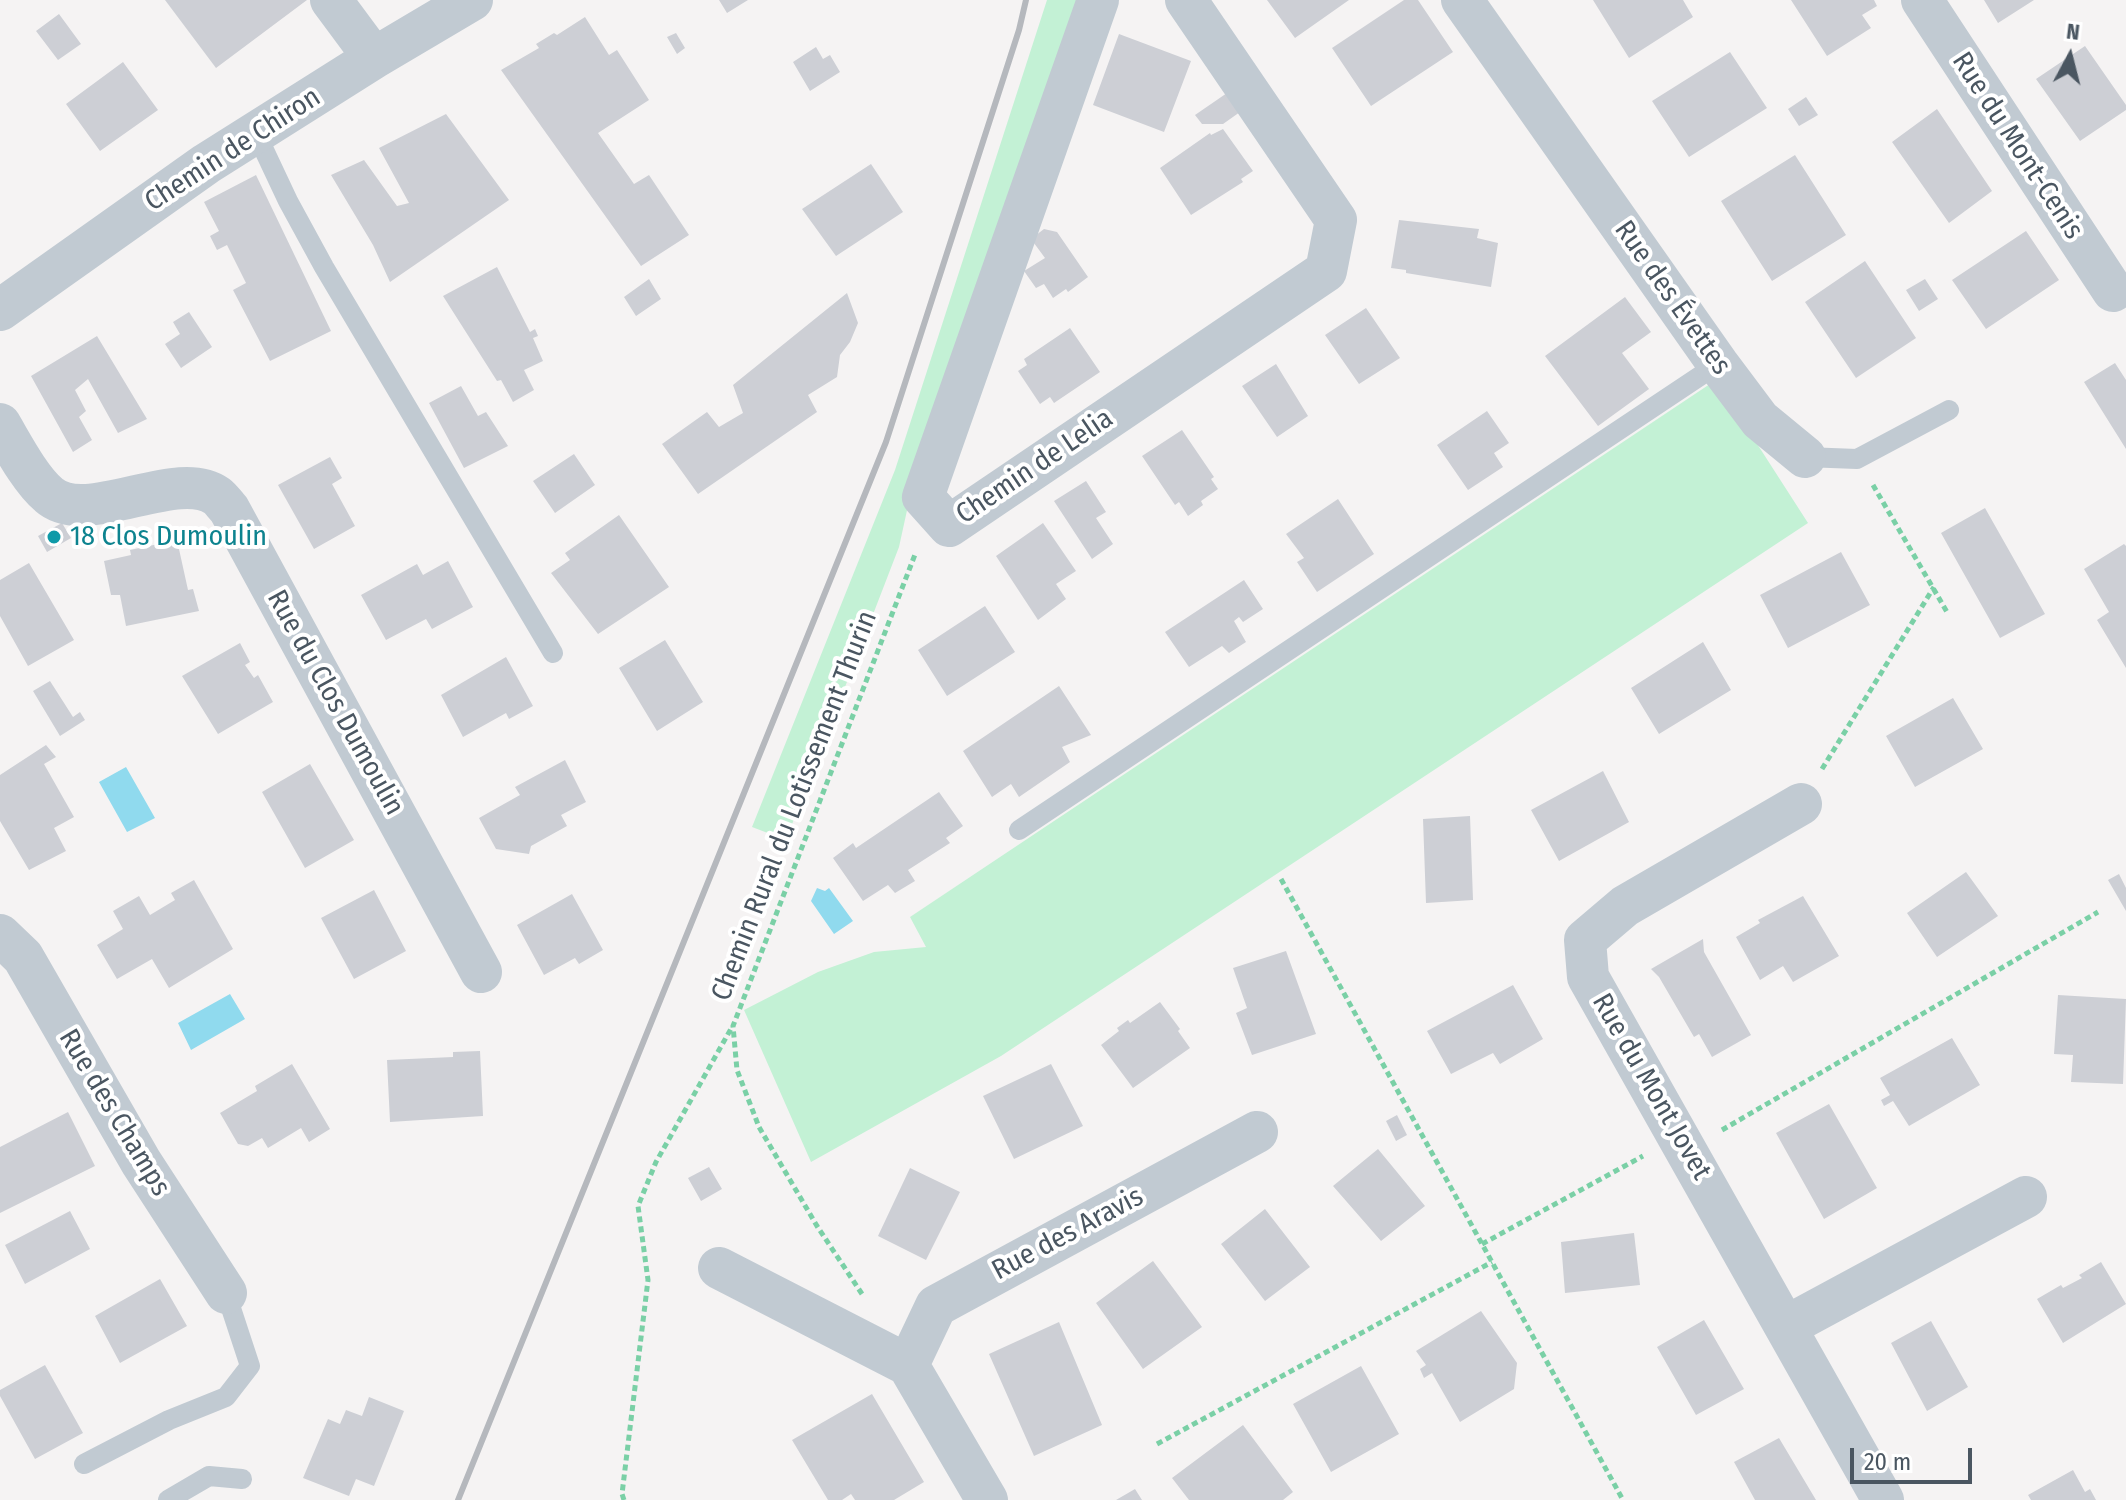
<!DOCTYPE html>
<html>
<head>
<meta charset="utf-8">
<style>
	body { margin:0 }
	#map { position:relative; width:2126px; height:1500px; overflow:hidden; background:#f5f3f3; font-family:"Fira Sans Condensed",sans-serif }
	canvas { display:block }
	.north { position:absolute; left:2030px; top:16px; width:80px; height:80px; -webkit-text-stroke:6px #fff; paint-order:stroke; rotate:7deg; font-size:22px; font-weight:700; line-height:32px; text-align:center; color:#4a5661 }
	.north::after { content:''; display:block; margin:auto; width:28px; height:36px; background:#4a5661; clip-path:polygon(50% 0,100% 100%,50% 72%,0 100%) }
	.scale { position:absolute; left:1850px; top:1448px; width:122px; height:36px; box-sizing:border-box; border:4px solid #4a5661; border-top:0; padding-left:10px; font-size:24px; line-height:28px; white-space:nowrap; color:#4a5661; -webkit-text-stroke:6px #fff; paint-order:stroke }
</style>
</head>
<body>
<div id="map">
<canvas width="2126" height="1500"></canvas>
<div class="north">N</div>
<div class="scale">20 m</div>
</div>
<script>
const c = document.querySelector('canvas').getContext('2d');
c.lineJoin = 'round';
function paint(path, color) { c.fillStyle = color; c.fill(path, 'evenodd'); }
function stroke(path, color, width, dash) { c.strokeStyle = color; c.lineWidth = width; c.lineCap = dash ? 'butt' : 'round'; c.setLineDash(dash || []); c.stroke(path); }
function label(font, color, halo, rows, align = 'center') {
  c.font = font + ' "Fira Sans Condensed",sans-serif'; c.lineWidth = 8; c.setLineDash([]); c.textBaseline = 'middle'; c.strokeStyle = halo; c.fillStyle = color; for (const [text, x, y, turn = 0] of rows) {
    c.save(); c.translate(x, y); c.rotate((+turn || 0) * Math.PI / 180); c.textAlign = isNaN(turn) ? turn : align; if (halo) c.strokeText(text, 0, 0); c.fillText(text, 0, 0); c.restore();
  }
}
paint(new Path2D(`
	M1047 0H1085L911 492 899 547 786 840 752 827 895 470Z
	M1716 380 1808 523 1001 1056 811 1162 744 1010 818 972 874 952 926 947 910 917Z`), '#c3f1d5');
paint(new Path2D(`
	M126 767 155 818 127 832 99 782Z
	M817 888 825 891 829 888 853 921 834 934 811 901Z
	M230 994 245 1019 191 1050 178 1023Z`), '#90daee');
paint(new Path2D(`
	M165 0H307L216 68Z
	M719 0H748L727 13Z
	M1267 0H1349L1295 38Z
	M1404 0H1418L1453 52 1371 106 1332 48Z
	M1593 0H1683L1693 17 1629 58Z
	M1791 0H1874L1877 6 1862 15 1871 28 1827 56Z
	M1984 0H2034L1998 23Z
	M59 14 81 44 58 60 36 31Z
	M585 17 609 55 617 50 649 100 598 133 634 184 649 175 689 235 641 266 501 70 539 48 536 44 554 33 557 35Z
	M676 33 685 48 677 54 667 37Z
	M1119 34 1191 61 1164 132 1093 105Z
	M2085 46 2126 105V110L2080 141 2036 79Z
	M816 47 823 59 830 55 840 72 810 91 793 62Z
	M1730 52 1767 108 1689 157 1652 101Z
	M123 62 158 110 100 151 66 104Z
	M1227 93 1240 112 1223 124H1202L1195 115Z
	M1806 97 1818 115 1799 126 1788 109Z
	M1937 109 1992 191 1949 223 1892 142Z
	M446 114 509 200 390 282 373 245 331 175 364 160 397 206 409 203 379 148Z
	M1223 129 1253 171 1241 179 1243 182 1191 215 1160 168 1210 133 1211 135Z
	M1795 155 1846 235 1772 281 1721 201Z
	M871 164 903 212 836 256 802 209Z
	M256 175 331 331 270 361 233 290 246 283 227 245 217 250 210 236 219 231 204 202Z
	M1399 220 1479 229 1477 238 1498 243 1491 287 1406 273V270L1391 268Z
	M1044 229 1057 232 1088 277 1068 292 1066 289 1053 298 1044 284 1036 288 1024 271 1045 258 1031 239Z
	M2026 231 2059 280 1986 329 1952 280Z
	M1865 261 1916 338 1856 378 1805 302Z
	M497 267 530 332 535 329 538 336 533 338 543 361 524 370 534 390 513 402 501 380 497 381 443 296Z
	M649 279 661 299 636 316 624 297Z
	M1925 279 1938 299 1919 311 1906 290Z
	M847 293 858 323 850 342 840 355 837 377 808 395 817 412 698 494 662 444 707 412 719 427 743 413 733 385Z
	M1625 297 1651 332 1622 353 1649 389 1598 426 1545 356Z
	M1366 308 1400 358 1359 384 1325 335Z
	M189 312 212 347 181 368 165 344 180 334 173 322Z
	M1070 328 1100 372 1054 403 1050 397 1040 404 1018 371 1027 365 1024 359Z
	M97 336 147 419 118 433 88 379 75 390 86 411 79 417 92 440 73 452 31 376Z
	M2115 363 2126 380V449L2084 382Z
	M1276 364 1308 416 1277 437 1242 386Z
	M461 386 478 416 486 412 508 446 464 468 429 403Z
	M1487 411 1509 443 1494 453 1503 467 1468 490 1437 445Z
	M1182 430 1214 477 1211 479 1218 489 1201 501 1203 505 1188 516 1179 502 1175 505 1142 456Z
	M574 454 595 485 555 513 533 481Z
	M330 457 342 478 332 484 355 526 314 549 278 485Z
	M1086 481 1106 512 1096 518 1113 544 1092 559 1054 501Z
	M1338 499 1374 554 1317 592 1297 562 1304 558 1286 534Z
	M1985 508 2045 614 2000 638 1941 533Z
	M619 515 669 587 598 634 551 573 570 560 565 553Z
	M62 523 71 538 47 552 38 536Z
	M1043 523 1076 571 1056 584 1066 599 1038 620 996 556Z
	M177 540 188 590 193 589 199 611 126 626 120 595H111L104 561 131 555 130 550Z
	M2124 544 2126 546V668L2097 620 2109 612 2084 569Z
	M1841 552 1870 605 1788 648 1760 595Z
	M448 561 473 607 432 629 426 619 386 640 361 595 417 564 423 575Z
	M29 563 74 640 28 666 0 616V580Z
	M1244 580 1263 609 1243 622 1239 617 1234 621 1246 642 1229 653 1222 646 1189 667 1165 632Z
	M985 606 1015 652 947 696 918 650Z
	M665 640 703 702 657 731 619 668Z
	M1703 642 1731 690 1659 734 1631 688Z
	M240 643 250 662 245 665 254 678 258 675 273 702 218 734 182 676Z
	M506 657 533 706 509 719 506 713 463 737 441 695Z
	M50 681 73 717 80 712 85 720 60 736 33 691Z
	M1059 686 1091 735 1062 747 1070 762 1019 797 1011 784 992 797 963 751Z
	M1953 698 1983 749 1915 787 1886 736Z
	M46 745 56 757 44 764 74 817 54 828 66 851 29 870 0 821V775Z
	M565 760 586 802 561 815 567 826 531 846 529 854 496 849 479 818 520 795 515 787Z
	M310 764 354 840 305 868 262 792Z
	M1603 771 1629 822 1559 861 1531 810Z
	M939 792 963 826 946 838 950 843 908 870 915 881 895 893 888 885 863 901 833 858 853 843 856 848Z
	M1470 816 1473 900 1426 903 1423 819Z
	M1966 872 1998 916 1937 957 1907 913Z
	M2119 874 2126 888V911L2108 880Z
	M194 880 233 949 169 988 152 959 117 979 97 945 123 929 113 911 139 896 150 915 175 900 171 893Z
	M374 890 406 951 354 979 321 918Z
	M572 894 603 950 579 964 575 958 544 975 517 925Z
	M1803 896 1839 956 1793 982 1783 966 1760 980 1736 937 1760 923 1758 920Z
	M1703 939 1704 952 1751 1035 1712 1057 1699 1034 1694 1037 1659 977 1651 969Z
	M1286 951 1316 1034 1252 1055 1236 1013 1247 1008 1233 968Z
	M1513 985 1543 1039 1500 1064 1493 1053 1451 1074 1427 1031Z
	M2058 995 2126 999 2123 1084 2071 1082 2073 1055 2054 1054Z
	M1160 1002 1180 1029 1178 1031 1190 1048 1133 1088 1101 1045 1119 1031 1117 1028 1128 1020 1130 1023Z
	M1952 1038 1980 1085 1909 1126 1893 1101 1884 1106 1881 1100 1890 1095 1880 1078Z
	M480 1051 483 1116 390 1122 387 1060 453 1057V1052Z
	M292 1064 330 1129 309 1142 301 1128 268 1148 262 1138 248 1146 238 1144 220 1113 257 1091 255 1086Z
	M1051 1064 1083 1126 1014 1159 983 1096Z
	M1829 1104 1877 1188 1824 1219 1776 1133Z
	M68 1112 95 1166 0 1213V1147Z
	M1397 1115 1407 1135 1396 1141 1386 1121Z
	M1378 1149 1425 1206 1381 1241 1333 1186Z
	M709 1167 722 1189 701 1201 688 1178Z
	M910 1168 960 1192 926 1260 878 1236Z
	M1265 1209 1310 1267 1265 1301 1221 1244Z
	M70 1211 90 1249 25 1284 5 1245Z
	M1634 1233 1640 1285 1565 1293 1561 1242Z
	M1153 1261 1202 1327 1143 1369 1096 1303Z
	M2101 1262 2126 1304 2063 1343 2037 1299 2061 1285 2063 1288 2082 1278 2079 1275Z
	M160 1279 187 1326 120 1363 95 1316Z
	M1481 1311 1517 1363 1514 1389 1460 1422 1432 1373 1424 1378 1420 1369 1426 1365 1416 1351Z
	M1704 1320 1744 1389 1696 1415 1657 1347Z
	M1931 1321 1968 1387 1927 1411 1891 1343Z
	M1059 1322 1102 1425 1034 1456 989 1354Z
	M45 1365 83 1433 35 1459 0 1396V1390Z
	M1361 1366 1399 1434 1331 1472 1293 1404Z
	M872 1394 924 1482 894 1500H855L851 1494 842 1500H828L792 1440Z
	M369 1397 404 1411 374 1486 356 1479 349 1496 303 1478 328 1419 340 1424 346 1410 362 1416Z
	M1243 1425 1293 1492 1283 1500H1189L1172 1478Z
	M1779 1438 1816 1500H1755L1734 1462Z
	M2073 1470 2085 1492 2090 1489 2096 1500H2031L2028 1495Z
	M1135 1489 1142 1500H1116Z`), '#cdcfd5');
stroke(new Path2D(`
	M1873 485 1947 612
	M1822 769 1934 587
	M1281 879 1623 1500
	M1722 1130 2098 912
	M1482 1244 1643 1156
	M862 1294 817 1226 759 1127 737 1070 733 1026 916 552
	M1157 1444 1492 1262
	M624 1500 622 1494 648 1280 638 1206 656 1162 732 1027`), '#7ad0a6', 5, [6, 4]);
stroke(new Path2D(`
	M256 133 288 201 324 267 553 653
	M1805 457 1857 459 1949 410
	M1019 830 1718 364
	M84 1464 169 1420 226 1397 250 1366 226 1293
	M168 1500 209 1476 242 1479`), '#c1cad2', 20);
stroke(new Path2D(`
	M331 0 374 58
	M1098 0 923 497 949 526 1326 271 1336 220 1186 0
	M1462 0 1718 364 1760 420 1805 457
	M1922 0 2113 291
	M0 310 206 164 374 58 472 0
	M0 424C13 446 30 479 49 495 86 528 177 467 217 496 221 499 225 505 229 509L481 972
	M1801 804 1625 906 1585 940 1588 977 1883 1500
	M0 935 23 957 141 1162 226 1293
	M719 1268 908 1365 987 1500
	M1787 1326 2026 1197
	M908 1365 936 1306 1257 1132`), '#c1cad2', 42);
stroke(new Path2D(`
	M458 1500 886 442 1019 30 1026 0`), '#b5b8bd', 6);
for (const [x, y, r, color] of [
	[54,537,8,"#0f9aa8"]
]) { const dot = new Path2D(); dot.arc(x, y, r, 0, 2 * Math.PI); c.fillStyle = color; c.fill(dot); stroke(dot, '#fff', 3); }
label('28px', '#4a5661', '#fff', [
	["Rue du Mont-Cenis",2017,146,57],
	["Chemin de Chiron",233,150,-33],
	["Rue des Évettes",1672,298,55],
	["Chemin de Lelia",1035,467,-34],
	["Rue du Clos Dumoulin",335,703,61],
	["Chemin Rural du Lotissement Thurin",795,806,-69],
	["Rue du Mont Jovet",1651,1087,60],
	["Rue des Champs",114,1113,59],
	["Rue des Aravis",1068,1234,-28]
]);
label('28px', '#0d838f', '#fff', [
	["18 Clos Dumoulin",70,537]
], 'left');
</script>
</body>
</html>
